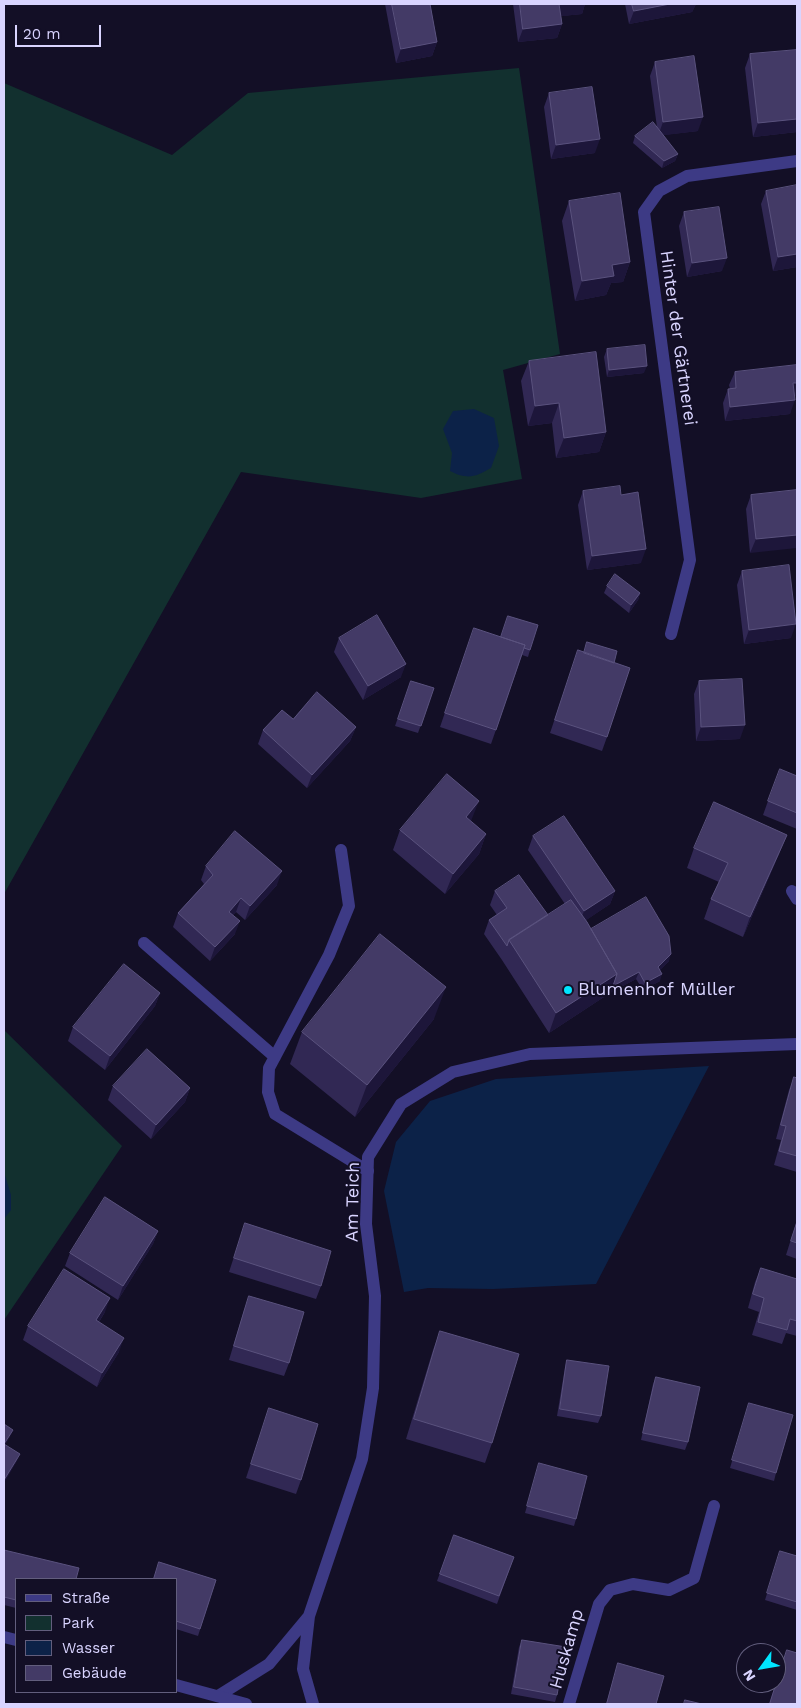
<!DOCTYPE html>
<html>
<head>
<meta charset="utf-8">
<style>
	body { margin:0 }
	#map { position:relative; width:801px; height:1708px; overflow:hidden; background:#130f26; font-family:"Work Sans",sans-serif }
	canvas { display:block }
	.frame { position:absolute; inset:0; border:5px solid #d9d4ff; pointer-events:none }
	.legend { position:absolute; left:15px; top:1578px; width:162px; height:115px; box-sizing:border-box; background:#130f26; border:1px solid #625e7d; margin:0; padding:6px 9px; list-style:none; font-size:15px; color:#d9d4ff }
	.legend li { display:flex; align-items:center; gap:10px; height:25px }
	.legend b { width:25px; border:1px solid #625e7d }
	.north { position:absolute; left:736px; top:1643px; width:50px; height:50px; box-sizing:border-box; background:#130f26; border:1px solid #625e7d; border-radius:50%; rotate:238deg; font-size:14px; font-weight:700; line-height:20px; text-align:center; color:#d9d4ff }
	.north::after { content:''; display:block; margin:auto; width:18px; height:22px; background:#00e5ff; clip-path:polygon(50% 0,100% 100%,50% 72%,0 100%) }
	.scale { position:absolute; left:15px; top:25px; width:86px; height:22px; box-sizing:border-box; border:2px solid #d9d4ff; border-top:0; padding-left:6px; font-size:15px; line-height:18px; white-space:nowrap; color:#d9d4ff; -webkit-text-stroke:4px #130f26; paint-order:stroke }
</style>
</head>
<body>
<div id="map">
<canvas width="801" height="1708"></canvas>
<div class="frame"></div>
<ul class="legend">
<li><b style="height:6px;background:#3d3a85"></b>Straße</li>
<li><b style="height:14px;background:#12302f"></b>Park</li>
<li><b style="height:14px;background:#0c2248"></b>Wasser</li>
<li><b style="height:14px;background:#433a66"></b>Gebäude</li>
</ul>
<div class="north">N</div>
<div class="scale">20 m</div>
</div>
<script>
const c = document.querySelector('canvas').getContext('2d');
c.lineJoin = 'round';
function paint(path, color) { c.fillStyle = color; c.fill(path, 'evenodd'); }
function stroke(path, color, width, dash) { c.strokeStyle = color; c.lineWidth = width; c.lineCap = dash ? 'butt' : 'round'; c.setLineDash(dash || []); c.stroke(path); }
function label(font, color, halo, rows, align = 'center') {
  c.font = font + ' "Work Sans",sans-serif'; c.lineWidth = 4; c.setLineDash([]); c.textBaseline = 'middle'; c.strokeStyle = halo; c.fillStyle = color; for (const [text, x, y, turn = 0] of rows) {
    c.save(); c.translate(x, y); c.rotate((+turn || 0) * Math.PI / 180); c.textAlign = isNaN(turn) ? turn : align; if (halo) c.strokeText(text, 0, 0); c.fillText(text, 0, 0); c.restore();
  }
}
paint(new Path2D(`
	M519 68 560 354 503 370 522 479 421 498 241 472 4 894V83L172 155 248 93Z
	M4 1030 122 1146 4 1320Z`), '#12302f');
paint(new Path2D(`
	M474 409 494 418 499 446 491 468C475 477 468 480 450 471L452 453 443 429 453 411Z
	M709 1066 596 1284 493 1289 428 1288 404 1292 384 1191 396 1142 430 1101 496 1079Z
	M4 1172 11 1195V1210L4 1219Z`), '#0c2248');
stroke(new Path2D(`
	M341 850 349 906 329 955 269 1068 268 1092 275 1114 368 1171
	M792 891 797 899
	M144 943 275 1057`), '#3d3a85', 12);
stroke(new Path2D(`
	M671 634 690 560 644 212 659 191 687 176 797 161
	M218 1696 269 1664 309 1616
	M313 1704 303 1669 309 1616 362 1459 373 1388 375 1296 366 1224 368 1157 401 1104 453 1072 530 1054 797 1044
	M569 1704 599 1604 610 1590 633 1584 669 1590 694 1578 714 1506`), '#3d3a85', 12);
stroke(new Path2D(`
	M4 1637 16 1640
	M176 1685 246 1704`), '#3d3a85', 12);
paint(new Path2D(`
	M385 4H430L437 42 432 56 396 63Z
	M513 4H585L582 14 561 16 562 24 557 38 518 42Z
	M625 4H696L692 12 629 24Z
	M797 50V132L753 137 745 68 750 54Z
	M655 62 698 131 663 135 678 154 675 161 662 168 633 143 635 136 657 127 650 76Z
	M549 93 595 153 551 159 544 107Z
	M766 191 797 267 773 271 761 204Z
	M569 201 630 262 623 282 611 283 606 295 575 301 562 221Z
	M684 212 722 271 687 277 679 226Z
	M607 349 644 373 607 377 604 357Z
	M529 361 606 432 599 452 556 458 552 423 528 426 521 381Z
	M797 365V396H794L790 414 725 421 723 403 728 389H730L729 385 735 372Z
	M797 490 750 553 746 509 751 495Z
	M583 491 621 495 641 563 587 570 578 505Z
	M742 571 791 638 744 644 737 585Z
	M607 586 640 593 638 600 629 613 604 593Z
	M508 616 530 650 528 657 522 655 491 744 440 727 469 642 501 637Z
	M339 638 401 677 363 700 334 652Z
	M587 642 614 663 607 737 602 751 550 733 578 650 584 652Z
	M411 681 434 688 418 733 395 726Z
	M699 681 740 739 696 741 694 694Z
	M356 727 350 741 307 788 258 744 263 730Z
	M797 776V829L763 815 768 801Z
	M400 830 486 834 479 854 445 894 393 850Z
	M787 835 779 854 743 937 704 919 711 899 719 882 687 868 694 848Z
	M533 836 615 891 610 904 586 920 591 929 669 961 660 970V981L643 990 636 979 610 993 549 1033 502 960 484 934 489 920 497 915 490 905 495 891 548 915 565 904 528 850Z
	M206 866 277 885 245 920 236 912 233 915 235 934 210 961 173 927 178 913 204 884 201 880Z
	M160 993 155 1006 105 1070 68 1041 73 1027Z
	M434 1019 355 1117 290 1064 302 1032Z
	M794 1077 797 1078V1172L774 1165 781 1140 776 1139 789 1090Z
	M113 1086 190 1088 185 1102 151 1139 108 1100Z
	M797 1220V1259L786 1255Z
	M245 1223 321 1286 316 1299 229 1272Z
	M158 1231 153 1244 118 1300 65 1266 70 1253Z
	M761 1268 797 1279V1336L786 1333 782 1344 752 1335 759 1312 748 1308 755 1282Z
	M249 1296 289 1363 284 1376 229 1360 244 1310Z
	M105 1312 99 1322 119 1352 97 1387 23 1340 28 1326Z
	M440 1331 492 1443 485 1463 406 1439 433 1350Z
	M567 1360 601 1416 598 1423 557 1416 565 1367Z
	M656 1377 688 1442 685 1450 641 1440 653 1384Z
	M749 1403 776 1473 774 1481 730 1468Z
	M269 1408 301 1480 296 1494 246 1478Z
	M539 1463 576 1519 574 1526 525 1513Z
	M454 1535 514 1557 497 1604 437 1581Z
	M4 1550 16 1579V1608L4 1605Z
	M797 1556V1610L765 1600 778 1558Z
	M159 1562 216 1580 198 1636 176 1629V1579H153Z
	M522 1640 557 1695 555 1702 511 1694 519 1647Z
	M787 1650 797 1704H769L782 1664Z
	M618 1663 656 1704H606Z`), '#312854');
paint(new Path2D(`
	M559 4H585L582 14 554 17Z
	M670 4H696L692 12 629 24 634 11Z
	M562 24 557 38 518 42 523 29Z
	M437 42 432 56 396 63 401 49Z
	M703 117 698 131 658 136 663 122Z
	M797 119V132L753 137 758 123Z
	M600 139 595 153 551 159 556 145Z
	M678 154 675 161 662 168 664 161Z
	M797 254V267L773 271 778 257Z
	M727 258 722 271 687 277 692 263Z
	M630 262 623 282 611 283 606 295 575 301 582 281 612 265Z
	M647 366 644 373 607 377 609 370Z
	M793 383H797V396L788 397Z
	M795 400 790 414 725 421 730 407Z
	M559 403 552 423 528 426 535 406Z
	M606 432 599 452 556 458 564 438Z
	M797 535V548L750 553 756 539Z
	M646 549 641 563 587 570 592 556Z
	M640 593 638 600 629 613 631 605Z
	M796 624 791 638 744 644 749 630Z
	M406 664 401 677 363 700 368 686Z
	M745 725 740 739 696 741 701 727Z
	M356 727 350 741 307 788 312 775Z
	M479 801 471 821 466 817Z
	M486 834 479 854 445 894 453 874Z
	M787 835 779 854 743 937 750 917Z
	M282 871 277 885 245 920 250 906Z
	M615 891 610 904 579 925 584 911Z
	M241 898 236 912 224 925 229 912Z
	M240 921 235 934 210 961 215 947Z
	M671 954 669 961 656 975 658 967Z
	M639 972 636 979 610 993 613 986Z
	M617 974 610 993 549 1033 556 1013Z
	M662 974 660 981 643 990 645 983Z
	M446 987 434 1019 355 1117 367 1085Z
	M160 993 155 1006 105 1070 110 1056Z
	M190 1088 185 1102 151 1139 156 1125Z
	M158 1231 153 1244 118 1300 123 1286Z
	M110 1298 105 1312 91 1334 96 1320Z
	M124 1338 119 1352 97 1387 102 1373Z
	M13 1430 10 1437 4 1447V1444Z
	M20 1454 17 1461 4 1483V1480Z`), '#1d163a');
const building = new Path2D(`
	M392 4H430L437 42 401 49Z
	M520 4H559L562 24 523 29Z
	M632 4H670L634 11Z
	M797 50V119L758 123 750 54Z
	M694 56 703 117 663 122 655 62Z
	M592 87 600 139 556 145 549 93Z
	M653 122 678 154 664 161 635 136Z
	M797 185V254L778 257 766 191Z
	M620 193 630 262 612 265 614 276 582 281 569 201Z
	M719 207 727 258 692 263 684 212Z
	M645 345 647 366 609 370 607 349Z
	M596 352 606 432 564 438 559 403 535 406 529 361Z
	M797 365V383H793L795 400 730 407 728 389 736 388 735 372Z
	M620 486 621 495 638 492 646 549 592 556 583 491Z
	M797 490V535L756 539 751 495Z
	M789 565 796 624 749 630 742 571Z
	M615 574 640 593 631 605 607 586Z
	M377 615 406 664 368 686 339 638Z
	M508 616 538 625 530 650 524 648 525 645 501 637Z
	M474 628 525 645 496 730 445 713Z
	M587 642 617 651 614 663 584 653Z
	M578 650 630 668 607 737 555 720Z
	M742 679 745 725 701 727 699 681Z
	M411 681 434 688 421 726 398 719Z
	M317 692 356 727 312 775 263 730 282 710 293 719Z
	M780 769 797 776V813L768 801Z
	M447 774 479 801 466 817 486 834 453 874 400 830Z
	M714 802 787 835 750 917 711 899 728 863 694 848Z
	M564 816 615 891 584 911 533 836Z
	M235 831 282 871 250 906 241 898 229 912 240 921 215 947 178 913 213 875 206 866Z
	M519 875 548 915 509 940 507 946 489 920 507 908 495 891Z
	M646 897 669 936 671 954 658 967 662 974 645 983 639 972 613 986 617 974 591 929Z
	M571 900 587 922 617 974 556 1013 509 940Z
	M380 934 446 987 367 1085 302 1032Z
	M124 964 160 993 110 1056 73 1027Z
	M147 1049 190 1088 156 1125 113 1086Z
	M794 1077 797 1078V1156L779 1151 786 1126 781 1125Z
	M105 1197 158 1231 123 1286 70 1253Z
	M797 1222V1243L791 1241Z
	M245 1223 331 1251 321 1286 234 1258Z
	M761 1268 797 1279V1321L790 1319 787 1330 758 1322 764 1298 753 1294Z
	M64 1269 110 1298 96 1320 124 1338 102 1373 28 1326Z
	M249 1296 304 1312 289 1363 234 1346Z
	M440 1331 519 1354 492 1443 414 1419Z
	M567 1360 609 1366 601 1416 560 1409Z
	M656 1377 700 1387 688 1442 643 1433Z
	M749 1403 793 1415 776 1473 732 1460Z
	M269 1408 318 1424 301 1480 251 1464Z
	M4 1424 13 1430 4 1444 20 1454 4 1480Z
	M539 1463 587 1476 576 1519 527 1506Z
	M454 1535 514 1557 499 1596 440 1574Z
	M4 1550 79 1568 76 1579H16V1600L4 1597Z
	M780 1551 797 1556V1602L767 1593Z
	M159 1562 216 1580 200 1629 176 1621V1579H154Z
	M522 1640 566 1647 557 1695 514 1687Z
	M787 1650 797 1653V1704H770Z
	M618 1663 664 1676 656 1704H607Z
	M685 1700 702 1704H684Z`);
paint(building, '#433a66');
stroke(building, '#5a527e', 1);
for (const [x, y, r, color] of [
	[568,990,5,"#00e5ff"]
]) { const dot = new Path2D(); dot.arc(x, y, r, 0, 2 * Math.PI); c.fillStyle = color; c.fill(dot); stroke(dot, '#130f26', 2); }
label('18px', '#d9d4ff', '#130f26', [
	["Hinter der Gärtnerei",678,338,82],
	["Am Teich",353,1202,-89],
	["Huskamp",567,1649,-74]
]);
label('18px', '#d9d4ff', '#130f26', [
	["Blumenhof Müller",578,990]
], 'left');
</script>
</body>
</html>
